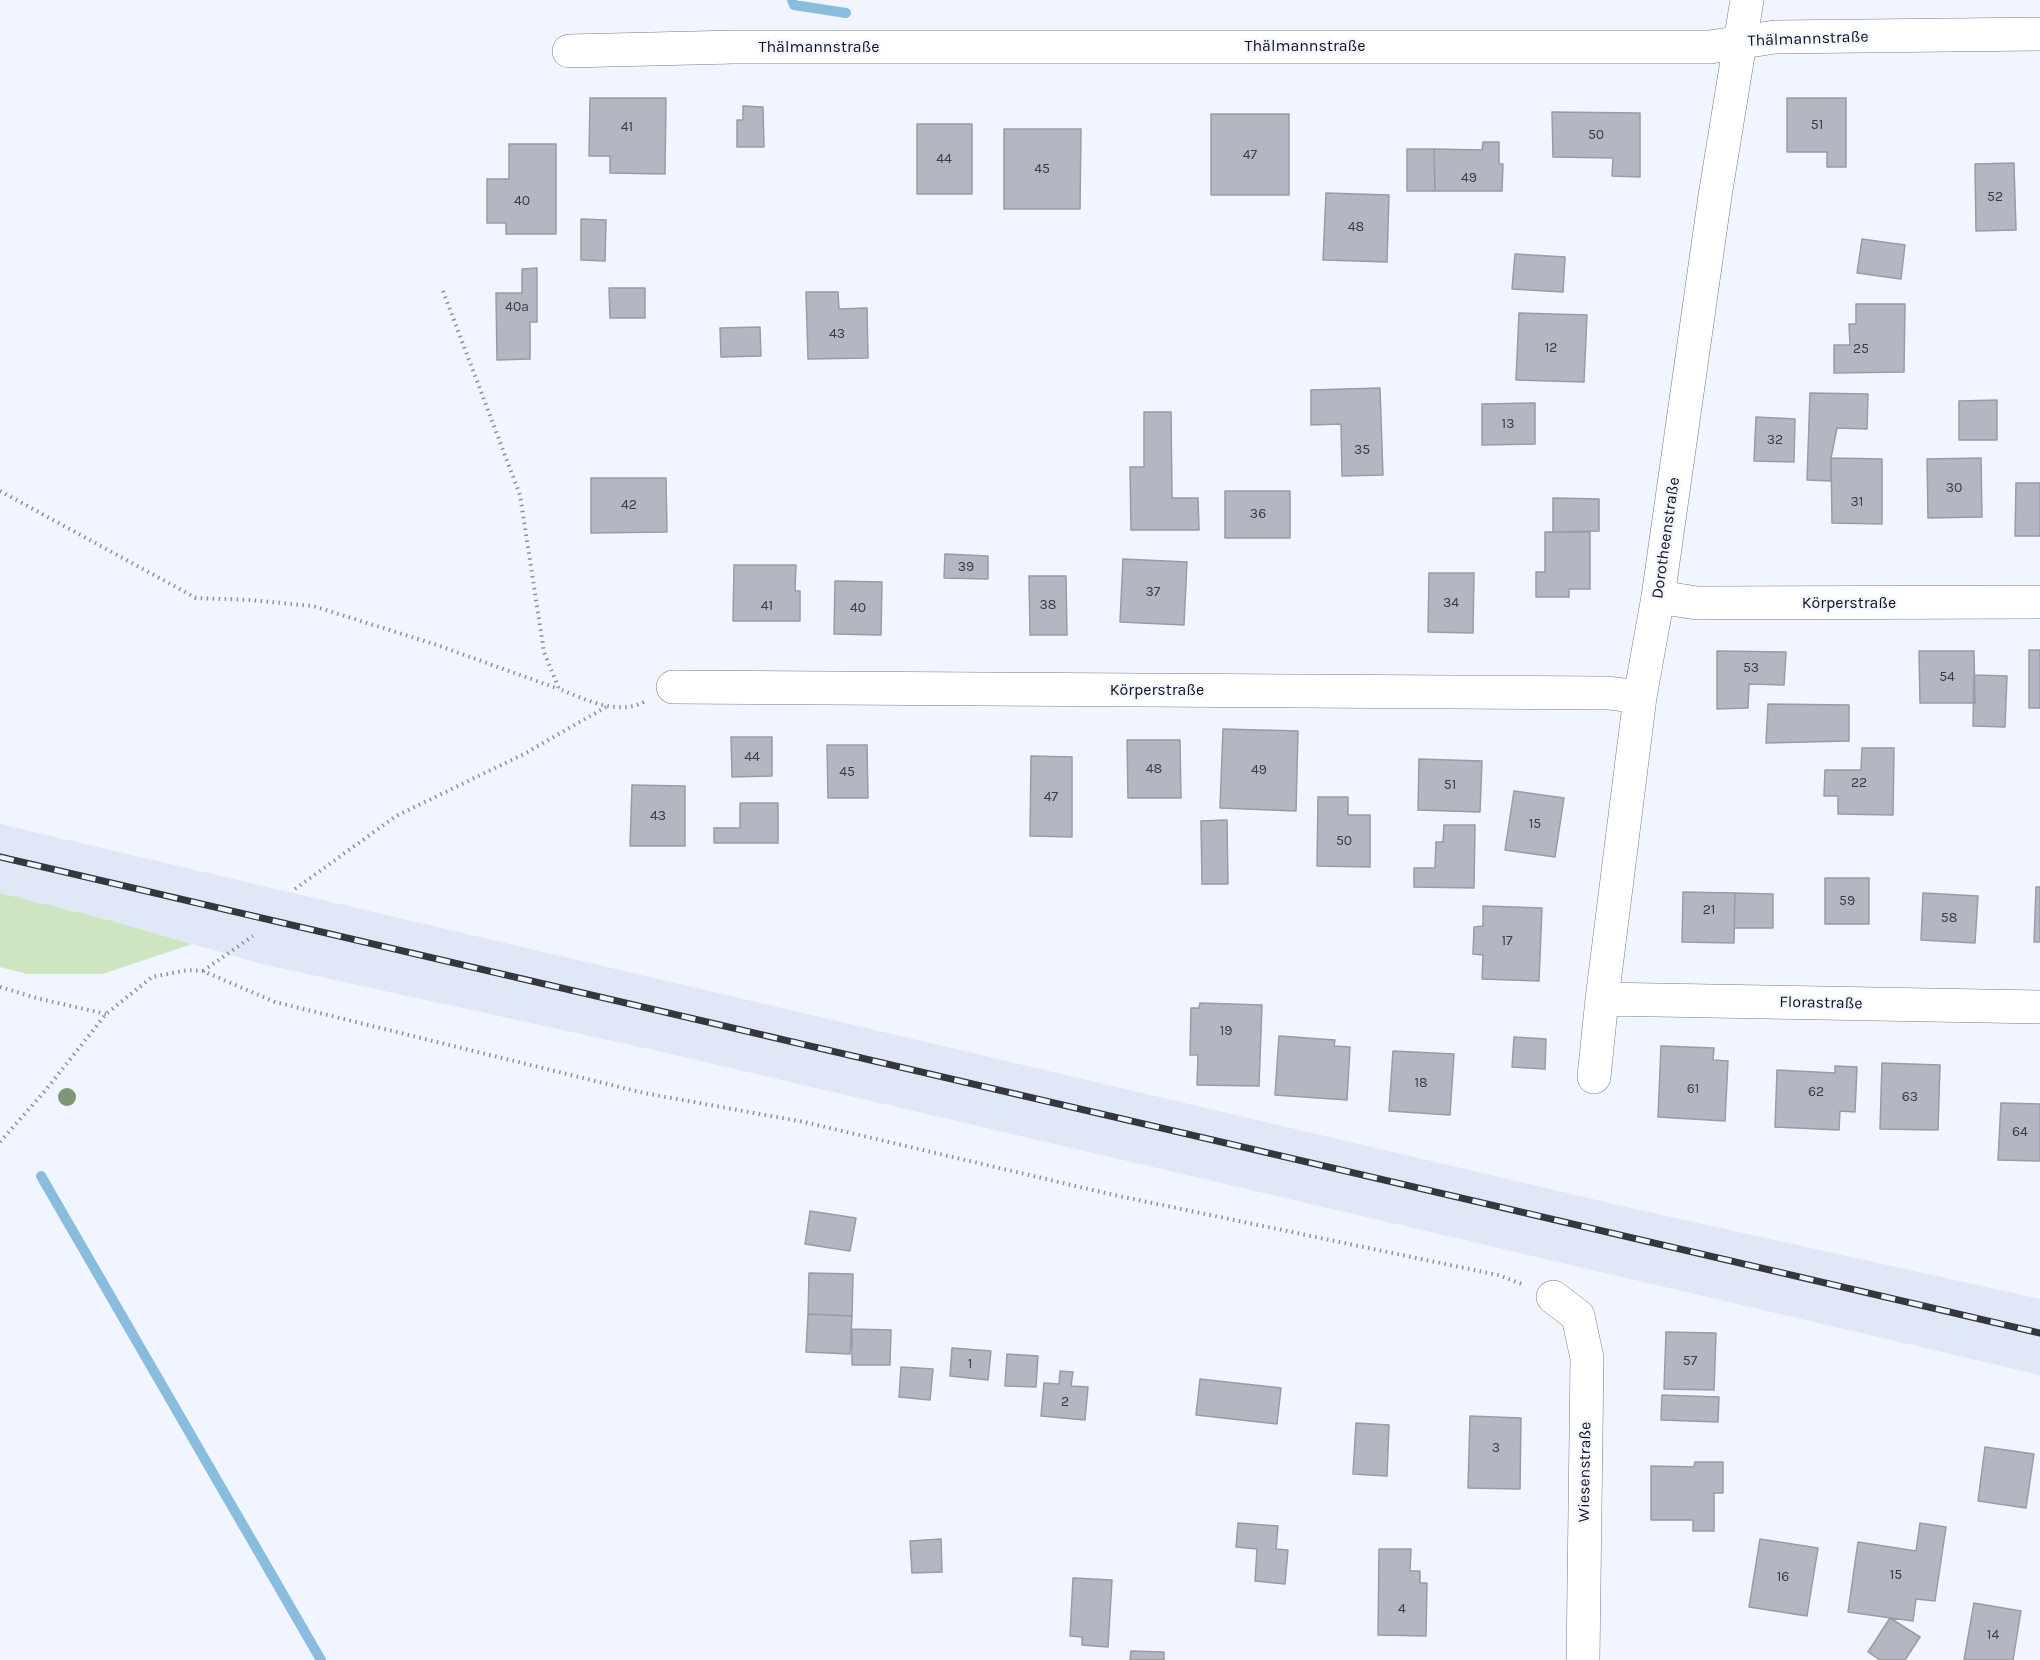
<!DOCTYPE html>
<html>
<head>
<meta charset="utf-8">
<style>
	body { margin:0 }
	canvas { display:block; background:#f0f5ff }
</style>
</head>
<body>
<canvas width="2040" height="1660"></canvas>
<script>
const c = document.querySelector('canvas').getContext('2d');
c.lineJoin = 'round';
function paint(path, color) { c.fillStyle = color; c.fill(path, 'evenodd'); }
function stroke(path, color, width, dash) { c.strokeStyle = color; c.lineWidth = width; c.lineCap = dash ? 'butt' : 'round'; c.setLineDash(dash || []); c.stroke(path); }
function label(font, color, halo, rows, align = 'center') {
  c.font = font + ' Karla,sans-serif'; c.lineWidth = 4.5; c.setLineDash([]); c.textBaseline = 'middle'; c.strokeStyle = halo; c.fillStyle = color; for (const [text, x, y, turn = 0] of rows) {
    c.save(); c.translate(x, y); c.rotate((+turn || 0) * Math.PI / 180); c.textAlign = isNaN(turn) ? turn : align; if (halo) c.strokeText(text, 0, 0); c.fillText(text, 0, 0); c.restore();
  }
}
paint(new Path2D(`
	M0 824 1635 1209 2040 1299V1375L658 1051 262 964 109 920 0 893Z`), '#e0e8f8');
paint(new Path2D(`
	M0 893 109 920 192 944 103 974H27L0 967Z`), '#cde5c1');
stroke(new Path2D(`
	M792 0 794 5 846 13
	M41 1176 321 1660`), '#88bdde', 10);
const building = new Path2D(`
	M590 98H666L665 174 610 173V156H589Z
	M1787 98H1846V167H1827V152H1787Z
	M743 106 763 107 764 147H737V120H743Z
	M1552 112 1640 113V177L1612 176 1613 158 1553 157Z
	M1211 114H1289V195H1211Z
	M917 124H972V194H917Z
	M1004 129H1081L1080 209H1004Z
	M1483 142H1499V164H1503L1502 191H1435L1434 149 1482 150Z
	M509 144H556V234H506V223H487V179H509Z
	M1407 149H1434L1435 191H1407Z
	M2014 163 2016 230 1976 231 1975 164Z
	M1326 193 1389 195 1387 262 1323 260Z
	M581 219 606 220 605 261 581 260Z
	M1862 239 1905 245 1901 279 1857 273Z
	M1515 254 1565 257 1563 292 1512 289Z
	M537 268V322H530V359L497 360 496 293H522V269Z
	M609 288H645V318H610Z
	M806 292H838L839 309 867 308 868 358 808 359Z
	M1856 304H1905L1904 372 1834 373V345H1850L1849 324H1856Z
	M1519 313 1587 315 1584 382 1516 380Z
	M760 327 761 356 721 357 720 328Z
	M1380 388 1383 475 1342 476 1341 424 1311 425V390Z
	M1810 393 1868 394 1867 429 1837 428 1831 458V481L1807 480Z
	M1997 400V440H1959V401Z
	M1535 403V444L1482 445V404Z
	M1144 412H1171L1172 498H1198L1199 530H1131L1130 467H1144Z
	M1756 417 1795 419 1794 462 1754 461Z
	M1831 458 1882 459V524L1832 523Z
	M1981 458 1982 517 1928 518 1927 459Z
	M591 478H666L667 532 591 533Z
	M2016 483H2040V536H2015Z
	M1225 491H1290V538H1225Z
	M1553 498 1599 499V531L1553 532Z
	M1545 532H1590V589H1569V597H1536V572H1545Z
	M945 554 988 556V579L944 578Z
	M1123 559 1187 562 1184 625 1120 622Z
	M734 565H796L795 591H800V621H733Z
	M1429 573H1474L1473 633 1428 632Z
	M1029 576H1066L1067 635H1030Z
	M835 581 882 582 881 635 834 634Z
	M2029 650H2040V708H2029Z
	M1717 651 1786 652 1784 685 1749 684 1748 708 1717 709Z
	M1919 651H1974L1975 703H1920Z
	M1974 675 2007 676 2005 727 1973 726Z
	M1768 704 1849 705V741L1766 743Z
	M1223 729 1298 731 1296 811 1220 808Z
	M731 737H772V776L732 777Z
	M1127 740H1180L1181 798H1128Z
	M827 745H867L868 798H828Z
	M1862 748H1894L1893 815 1838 814V796H1824L1825 770H1861Z
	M1031 756 1072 757V837L1030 836Z
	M1419 759 1482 761 1480 812 1418 810Z
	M632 785 685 786V846H630Z
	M1514 791 1564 798 1555 857 1505 850Z
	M1318 797H1348V815H1370V867L1317 866Z
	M740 803H778V843H714V828H740Z
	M1227 820 1228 884H1202L1201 821Z
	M1444 825H1475L1474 888 1414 887V868H1435L1436 842H1443Z
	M1825 878H1869V924H1825Z
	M2036 887H2040V942H2034Z
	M1683 892 1735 893 1734 943 1682 942Z
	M1735 893 1773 894V928H1734Z
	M1923 893 1978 896 1975 943 1921 940Z
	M1483 906 1542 908 1539 981 1482 979 1483 955 1473 954 1474 927 1483 926Z
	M1200 1003 1262 1005 1259 1086 1197 1085 1198 1055H1190L1191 1008H1199Z
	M1279 1036 1335 1040 1334 1046 1350 1047 1347 1100 1275 1095Z
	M1514 1037 1546 1039 1545 1069 1512 1067Z
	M1661 1046 1714 1048 1713 1060 1728 1061 1725 1121 1658 1117Z
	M1393 1051 1454 1054 1450 1115 1389 1111Z
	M1882 1063 1940 1065 1938 1130 1880 1129Z
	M1835 1066 1857 1067 1855 1112 1840 1111 1839 1130 1775 1127 1777 1070 1835 1073Z
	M2001 1103 2040 1104V1161L1998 1160Z
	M810 1211 856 1218 850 1251 805 1244Z
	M809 1273 853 1274 852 1316 808 1314Z
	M808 1314 852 1316 850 1354 806 1352Z
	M852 1329 891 1330 890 1365H852Z
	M1666 1332 1716 1333 1714 1390 1664 1389Z
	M952 1348 991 1351 988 1380 950 1376Z
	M1007 1354 1038 1356 1036 1387 1005 1386Z
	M901 1367 933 1369 930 1400 899 1397Z
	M1060 1371 1073 1372 1071 1386 1088 1387 1085 1420 1041 1416 1044 1383 1059 1384Z
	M1200 1379 1281 1388 1277 1424 1196 1415Z
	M1662 1395 1719 1397 1718 1422 1661 1420Z
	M1470 1416 1521 1418 1520 1489 1468 1488Z
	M1356 1423 1389 1425 1387 1476 1353 1474Z
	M1985 1447 2034 1454 2026 1508 1978 1501Z
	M1695 1462H1723V1493H1714V1531H1693V1520H1651V1466L1694 1467Z
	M1238 1523 1278 1526 1276 1549 1288 1550 1285 1584 1255 1581 1257 1549 1236 1547Z
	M1920 1523 1946 1527 1935 1601 1916 1599 1913 1621 1848 1612 1858 1542 1916 1551Z
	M941 1539 942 1572 912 1573 910 1541Z
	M1760 1539 1818 1548 1807 1616 1749 1607Z
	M1379 1549H1411L1410 1571H1420V1583H1427L1426 1636 1378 1635Z
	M1073 1578 1112 1580 1108 1647 1082 1645V1637L1070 1636Z
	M1974 1603 2021 1611 2013 1660H1964Z
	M1890 1618 1920 1637 1905 1660H1880L1868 1652Z
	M1131 1651 1164 1652V1660H1130Z`);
paint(building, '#b3b7c1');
stroke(building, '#979ca5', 1.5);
const minor = new Path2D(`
	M569 51 734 47H1710L1775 37 2040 34
	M1658 597 1697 603 2040 602
	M673 687 1608 693 1640 697
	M1602 999 2040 1007
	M1594 1077 1602 999 1640 697 1658 597 1715 196 1747 0
	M1553 1297 1578 1316 1587 1358 1583 1660`);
stroke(minor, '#777c84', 34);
stroke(new Path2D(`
	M443 291 520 495 544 652 559 689C585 699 617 716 644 702
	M0 491 196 598 250 600 313 606 434 644 559 689
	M295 889 396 816 524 754 606 707
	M203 971 253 936
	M0 987 36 998 106 1014
	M0 1142 45 1091 106 1014 152 977 188 970 203 971 275 1002 644 1093 804 1122 1114 1195 1498 1275 1522 1284`), '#8d9097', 4, [1.5, 4.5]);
stroke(minor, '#fff', 33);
const rail = new Path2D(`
	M0 857 2040 1333`);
stroke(rail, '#34373b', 7);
stroke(rail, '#f0f5ff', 4.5, [14]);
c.fillStyle = '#7f9777';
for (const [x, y] of [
	[67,1097]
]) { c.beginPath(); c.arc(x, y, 9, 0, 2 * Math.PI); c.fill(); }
label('14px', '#3a3c41', null, [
	["51",1817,125],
	["41",627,127],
	["50",1596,135],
	["47",1250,155],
	["44",944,159],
	["45",1042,169],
	["49",1469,178],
	["52",1995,197],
	["40",522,201],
	["48",1356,227],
	["40a",517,307],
	["43",837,334],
	["12",1551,348],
	["25",1861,349],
	["13",1508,424],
	["32",1775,440],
	["35",1362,450],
	["30",1954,488],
	["31",1857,502],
	["42",629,505],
	["36",1258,514],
	["39",966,567],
	["37",1153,592],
	["34",1451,603],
	["38",1048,605],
	["41",767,606],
	["40",858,608],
	["53",1751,668],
	["54",1947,677],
	["44",752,757],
	["48",1154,769],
	["49",1259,770],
	["45",847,772],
	["22",1859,783],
	["51",1450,785],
	["47",1051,797],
	["43",658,816],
	["15",1535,824],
	["50",1344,841],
	["59",1847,901],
	["21",1709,910],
	["58",1949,918],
	["17",1507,941],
	["19",1226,1031],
	["18",1421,1083],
	["61",1693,1089],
	["62",1816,1092],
	["63",1910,1097],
	["64",2020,1132],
	["57",1690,1361],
	["1",970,1364],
	["2",1065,1402],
	["3",1496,1448],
	["15",1896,1575],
	["16",1783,1577],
	["4",1402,1609],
	["14",1993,1635]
]);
label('16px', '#111316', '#f0f5ff', [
	["Thälmannstraße",1808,39,-2],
	["Thälmannstraße",1305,46],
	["Thälmannstraße",819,47],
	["Dorotheenstraße",1666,538,-82],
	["Körperstraße",1849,603],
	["Körperstraße",1157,690],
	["Florastraße",1821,1003,1],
	["Wiesenstraße",1585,1472,-89]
]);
</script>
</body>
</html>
